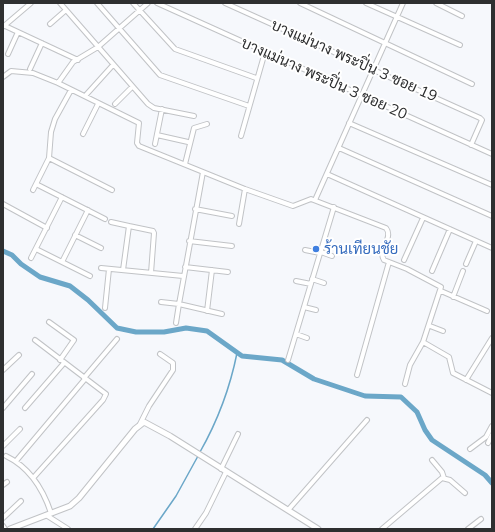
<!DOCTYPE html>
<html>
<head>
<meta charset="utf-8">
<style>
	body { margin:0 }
	#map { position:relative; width:495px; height:532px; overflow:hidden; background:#f6f8fc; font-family:Mulish,sans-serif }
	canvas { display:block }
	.frame { position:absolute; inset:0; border:4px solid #2e2f30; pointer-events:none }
</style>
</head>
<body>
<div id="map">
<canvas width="495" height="532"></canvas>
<div class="frame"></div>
</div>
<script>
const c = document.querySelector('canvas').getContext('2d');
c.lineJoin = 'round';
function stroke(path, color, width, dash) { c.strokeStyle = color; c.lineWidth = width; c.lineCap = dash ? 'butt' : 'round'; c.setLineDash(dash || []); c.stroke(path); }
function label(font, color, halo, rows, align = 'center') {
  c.font = font + ' Mulish,Sarabun,sans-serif'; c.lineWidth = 4; c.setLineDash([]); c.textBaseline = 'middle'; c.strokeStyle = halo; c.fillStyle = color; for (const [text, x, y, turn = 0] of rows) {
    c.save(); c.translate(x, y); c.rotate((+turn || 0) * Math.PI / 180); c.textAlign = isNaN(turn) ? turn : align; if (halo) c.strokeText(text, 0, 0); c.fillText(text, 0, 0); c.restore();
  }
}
stroke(new Path2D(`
	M200 452C217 422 230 388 237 353
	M153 529 176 496 198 456`), '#6ba7c8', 1.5);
stroke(new Path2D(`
	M3 251 12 255 21 264 40 277 70 286 88 300 117 328 136 332H164L186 328 207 331 242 356 282 360 314 379 365 396 401 397 417 412 425 430 432 440 485 475 492 483`), '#6ba7c8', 5);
const minor = new Path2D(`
	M60 3 148 104 154 108 194 116
	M97 3 160 75 249 106
	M133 3 175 49 256 78
	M157 3 492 154
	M225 3 480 118 482 120 471 145
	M300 3 472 84
	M366 3 460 45
	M436 3 462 16
	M50 24 66 10
	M3 25 78 60
	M4 26 31 3
	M8 54 18 32
	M30 69 42 43
	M3 77 11 71 33 73 58 83 139 123 137 143 139 146 245 189 293 206 311 199 386 228C394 238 377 250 384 260L407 269 441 287 423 342 449 357 453 373 492 393
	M58 83 73 62 98 47 148 3
	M85 96 113 65
	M115 104 132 87
	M349 123 492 185
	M83 134 98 104
	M157 135 188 142
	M241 136 265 52
	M155 144 162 109
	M339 148 492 216
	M49 158 112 190
	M185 164 194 128 207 124
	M203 172 179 304 222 314
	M327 174 492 248
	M36 184 105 219
	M33 190 49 158 51 132 55 119 71 90
	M315 200 403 3
	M3 204 47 228
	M195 209 232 216
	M111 222 129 226
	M239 224 245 189
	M75 235 101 248
	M189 241 232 246
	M36 249 90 276
	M305 250 320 253
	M321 252 332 256
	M31 258 62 197
	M404 260 423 218
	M62 262 88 210
	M466 264 476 241
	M185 267 228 272
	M101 268 183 276
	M123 270 129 226 153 231 154 233 151 273
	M432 271 450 229
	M312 279 324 283
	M296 281 311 284
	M441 291 487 311
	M453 297 463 271
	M161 302 179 304 176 323
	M304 307 316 310
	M105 308 109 269
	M207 311 212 270
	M49 322 74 340 60 360
	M430 326 443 331
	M296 334 307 338
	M288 360 334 207
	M3 370 19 355
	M357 375 389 262
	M84 378 117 339
	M466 380 492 338
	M405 384 410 365 423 342
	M3 408 32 374
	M25 408 64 363
	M140 424 149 406 173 370V363L160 354
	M488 443 492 435
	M3 446 20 429
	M470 449 486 437 492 426
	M6 456C29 467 43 489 51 513
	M432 460 442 472 444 478
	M16 461 85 379
	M221 469 238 434
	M34 477 103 400 106 394 35 340
	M3 485 7 482
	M289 509 367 420
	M46 515 68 529
	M3 518 21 501
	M3 526 5 529
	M195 529 206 513 226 472
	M382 529 442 478 450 480 465 493
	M468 529 481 519`);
const tertiary = new Path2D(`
	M10 529 70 506 79 498 135 429 144 422 170 436 318 529`);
stroke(minor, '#c1c3c6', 6);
stroke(tertiary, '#c1c3c6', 7);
stroke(minor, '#fff', 4);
stroke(tertiary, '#fff', 5);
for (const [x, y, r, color] of [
	[316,249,4,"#3f7fe0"]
]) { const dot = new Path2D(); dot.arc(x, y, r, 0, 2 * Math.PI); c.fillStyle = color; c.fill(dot); stroke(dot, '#fff', 1.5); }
label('15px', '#2e2f30', '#fff', [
	["บางแม่นาง พระปิ่น 3 ซอย 19",354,61,24],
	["บางแม่นาง พระปิ่น 3 ซอย 20",324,79,24]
]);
label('15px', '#366cbe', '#fff', [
	["ร้านเทียนชัย",324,249]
], 'left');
</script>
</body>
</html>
